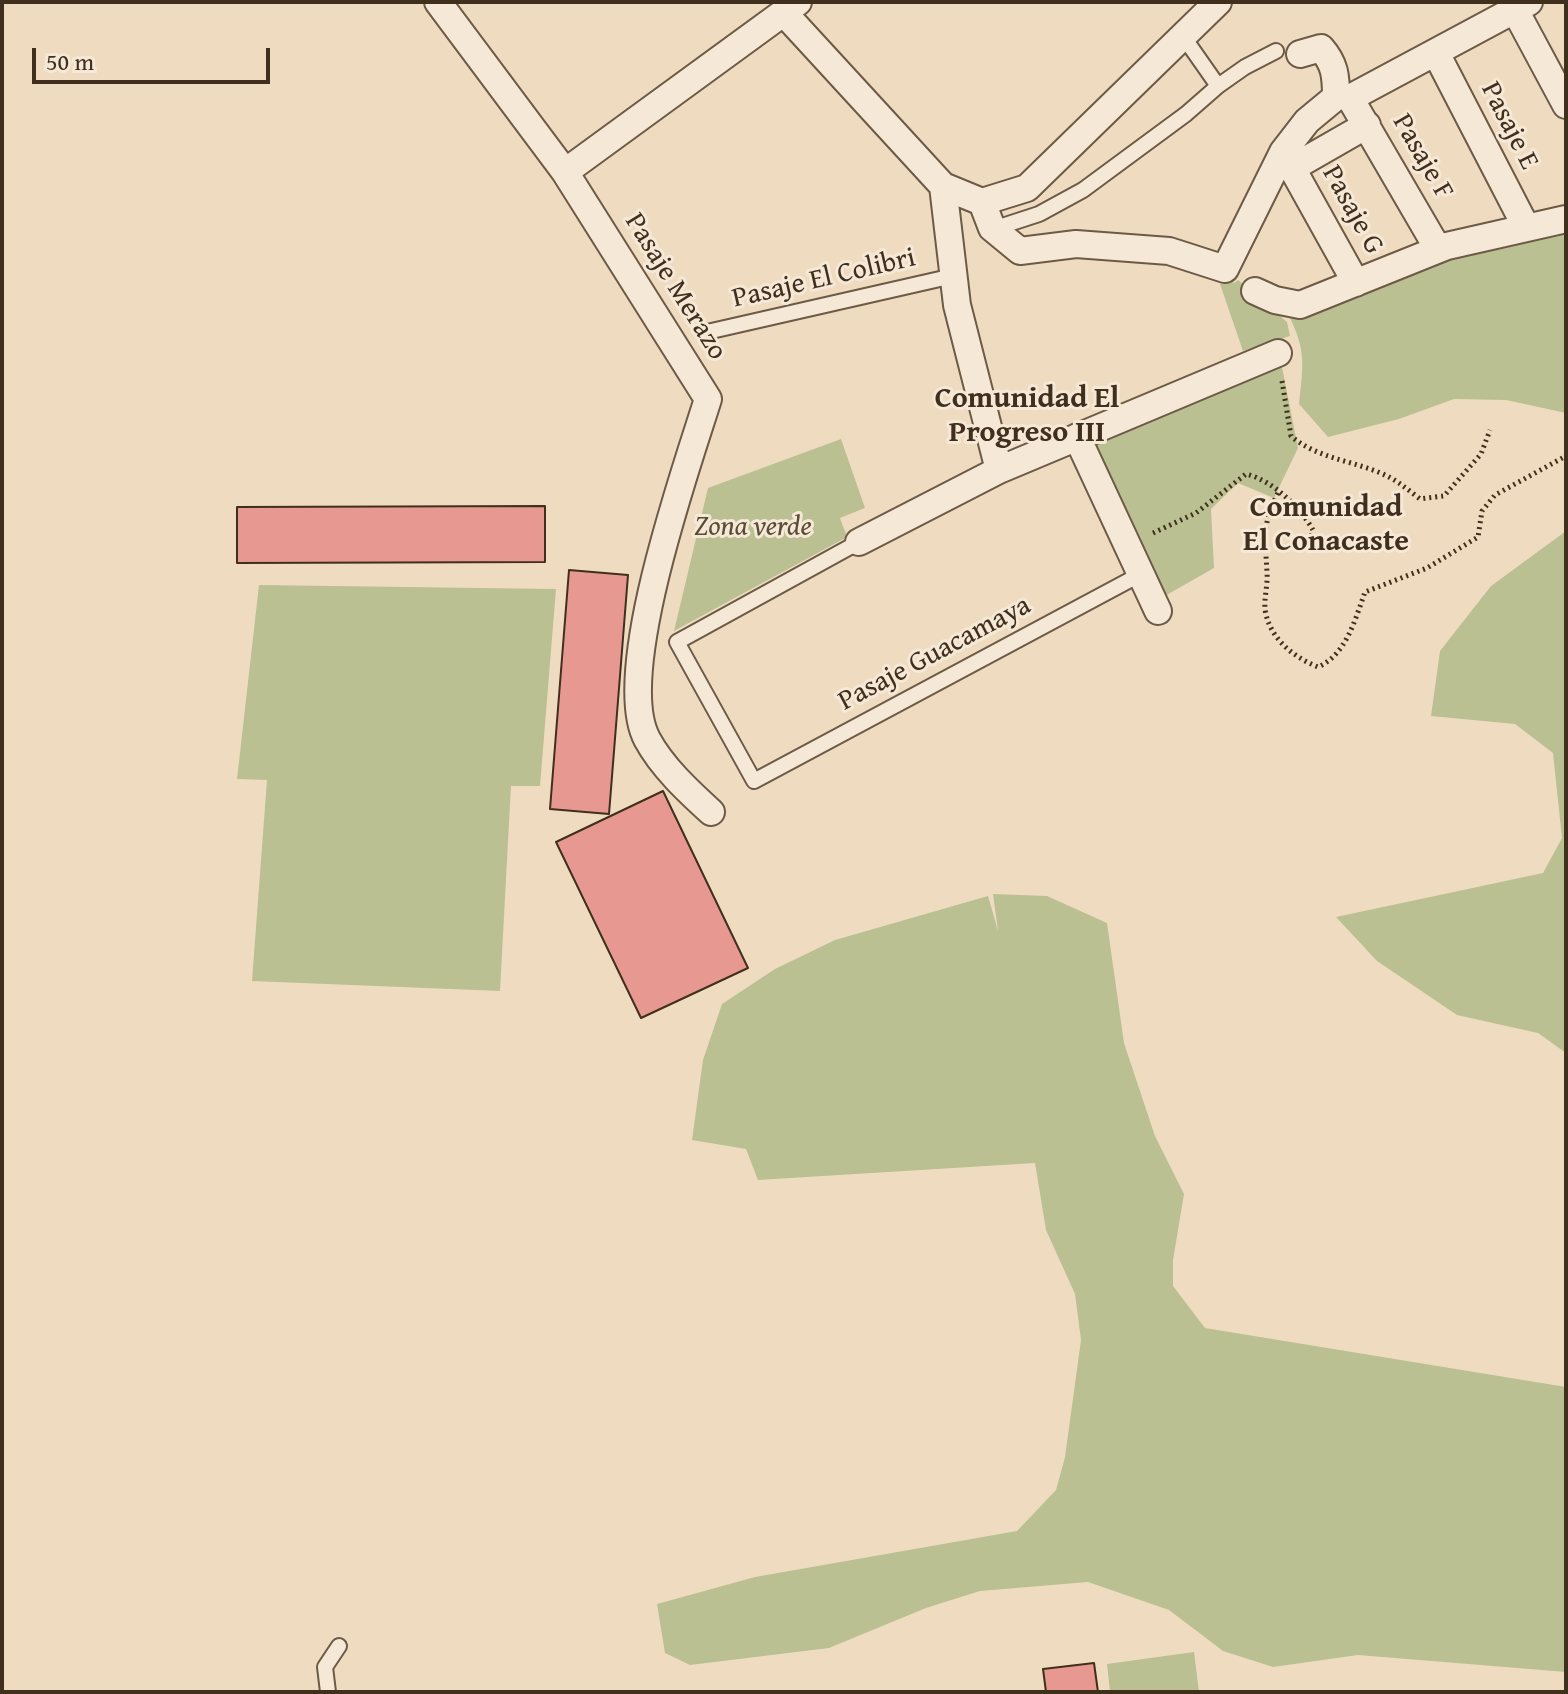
<!DOCTYPE html>
<html>
<head>
<meta charset="utf-8">
<style>
	body { margin:0 }
	#map { position:relative; width:1568px; height:1694px; overflow:hidden; background:#efdcc0; font-family:"Gentium Book Plus",serif }
	canvas { display:block }
	.frame { position:absolute; inset:0; border:4px solid #402f1d; pointer-events:none }
	.scale { position:absolute; left:32px; top:48px; width:238px; height:36px; box-sizing:border-box; border:4px solid #402f1d; border-top:0; padding-left:10px; font-size:24px; line-height:28px; white-space:nowrap; color:#402f1d; -webkit-text-stroke:6px #f5e8d6; paint-order:stroke }
</style>
</head>
<body>
<div id="map">
<canvas width="1568" height="1694"></canvas>
<div class="frame"></div>
<div class="scale">50 m</div>
</div>
<script>
const c = document.querySelector('canvas').getContext('2d');
c.lineJoin = 'round';
function paint(path, color) { c.fillStyle = color; c.fill(path, 'evenodd'); }
function stroke(path, color, width, dash) { c.strokeStyle = color; c.lineWidth = width; c.lineCap = dash ? 'butt' : 'round'; c.setLineDash(dash || []); c.stroke(path); }
function label(font, color, halo, rows, align = 'center') {
  c.font = font + ' "Gentium Book Plus",serif'; c.lineWidth = 6; c.setLineDash([]); c.textBaseline = 'middle'; c.strokeStyle = halo; c.fillStyle = color; for (const [text, x, y, turn = 0] of rows) {
    c.save(); c.translate(x, y); c.rotate((+turn || 0) * Math.PI / 180); c.textAlign = isNaN(turn) ? turn : align; if (halo) c.strokeText(text, 0, 0); c.fillText(text, 0, 0); c.restore();
  }
}
paint(new Path2D(`
	M1566 232V413L1506 400 1454 399 1399 419 1328 437 1299 404C1304 360 1306 348 1285 308L1445 257Z
	M1229 280 1234 283 1238 280 1287 322 1290 336 1243 351 1220 284Z
	M1280 357 1298 448 1274 498 1238 483 1211 509 1214 568 1163 597 1094 448 1096 441Z
	M841 439 865 508 840 518 847 537 674 631 708 488Z
	M1566 531V1053L1538 1033 1457 1015 1377 961 1336 917 1543 873 1562 838 1553 753 1515 724 1431 716 1440 651 1491 586Z
	M259 585 556 589 540 786H511L500 991 252 981 267 780 237 779Z
	M993 894 1047 896 1107 923 1124 1043 1155 1136 1184 1194 1173 1260V1286L1205 1328 1566 1387V1672L1358 1655 1273 1667 1223 1651 1169 1610 1088 1582 980 1591 926 1608 829 1648 690 1665 665 1653 657 1604 755 1577 1017 1531 1056 1490 1065 1457 1081 1340 1075 1294 1046 1230 1035 1163 758 1180 746 1149 692 1140 703 1060 722 1004 775 969 835 940 988 896 998 931Z
	M1194 1652 1199 1692H1110L1107 1664Z`), '#bac092');
const building = new Path2D(`
	M545 506V562L237 563V507Z
	M569 570 628 575 609 814 550 809Z
	M663 791 748 968 641 1018 556 842Z
	M1094 1663 1098 1692H1046L1043 1669Z`);
paint(building, '#e69891');
stroke(building, '#402f1d', 2);
const lane = new Path2D(`
	M1183 36 1218 86
	M993 229 1039 214 1083 190 1186 114 1218 86 1245 67 1276 51
	M707 332 953 276
	M859 542 677 642 754 781 1141 574
	M328 1692 325 1667 339 1646`);
const street = new Path2D(`
	M438 2 565 172 708 399C686 469 613 675 647 739 662 767 688 791 711 812
	M1515 10 1566 105
	M784 13 943 186 982 202 1027 188 1218 2
	M1436 53 1526 227
	M565 172 798 2
	M943 186 957 305 999 470
	M982 202 992 228 1020 251 1076 244 1169 251 1225 269 1283 152 1307 121 1336 97C1336 76 1335 64 1321 48L1300 54
	M1438 249 1350 98 1529 2
	M1356 283 1292 168 1367 125
	M1255 291 1275 300 1300 305 1447 246 1566 219
	M1077 437 1158 611
	M859 542 999 470 1278 353`);
stroke(lane, '#6c5a46', 18);
stroke(street, '#6c5a46', 30);
stroke(new Path2D(`
	M1282 381 1291 436C1315 457 1348 460 1378 472 1394 478 1406 488 1420 499L1444 496 1481 454 1490 430
	M1278 493C1262 523 1265 538 1267 572 1268 584 1264 598 1265 609 1269 638 1293 657 1318 667 1346 655 1355 620 1365 592L1427 568 1478 537 1482 511 1495 495 1566 456
	M1153 533 1196 513 1246 474C1272 480 1300 507 1313 530L1308 549`), '#402f1d', 5, [2, 4]);
stroke(lane, '#f5e8d6', 14);
stroke(street, '#f5e8d6', 26);
label('28px', '#402f1d', '#f5e8d6', [
	["Pasaje E",1509,126,63],
	["Pasaje F",1422,157,60],
	["Pasaje G",1352,210,61],
	["Pasaje El Colibri",824,279,-13],
	["Pasaje Merazo",675,287,58],
	["Pasaje Guacamaya",935,654,-28]
]);
label('italic 28px', '#584c34', '#f5e8d6', [
	["Zona verde",753,528]
]);
label('bold 30px', '#402f1d', '#f5e8d6', [
	["Comunidad El",1027,399],
	["Progreso III",1027,433],
	["Comunidad",1326,508],
	["El Conacaste",1326,542]
]);
</script>
</body>
</html>
